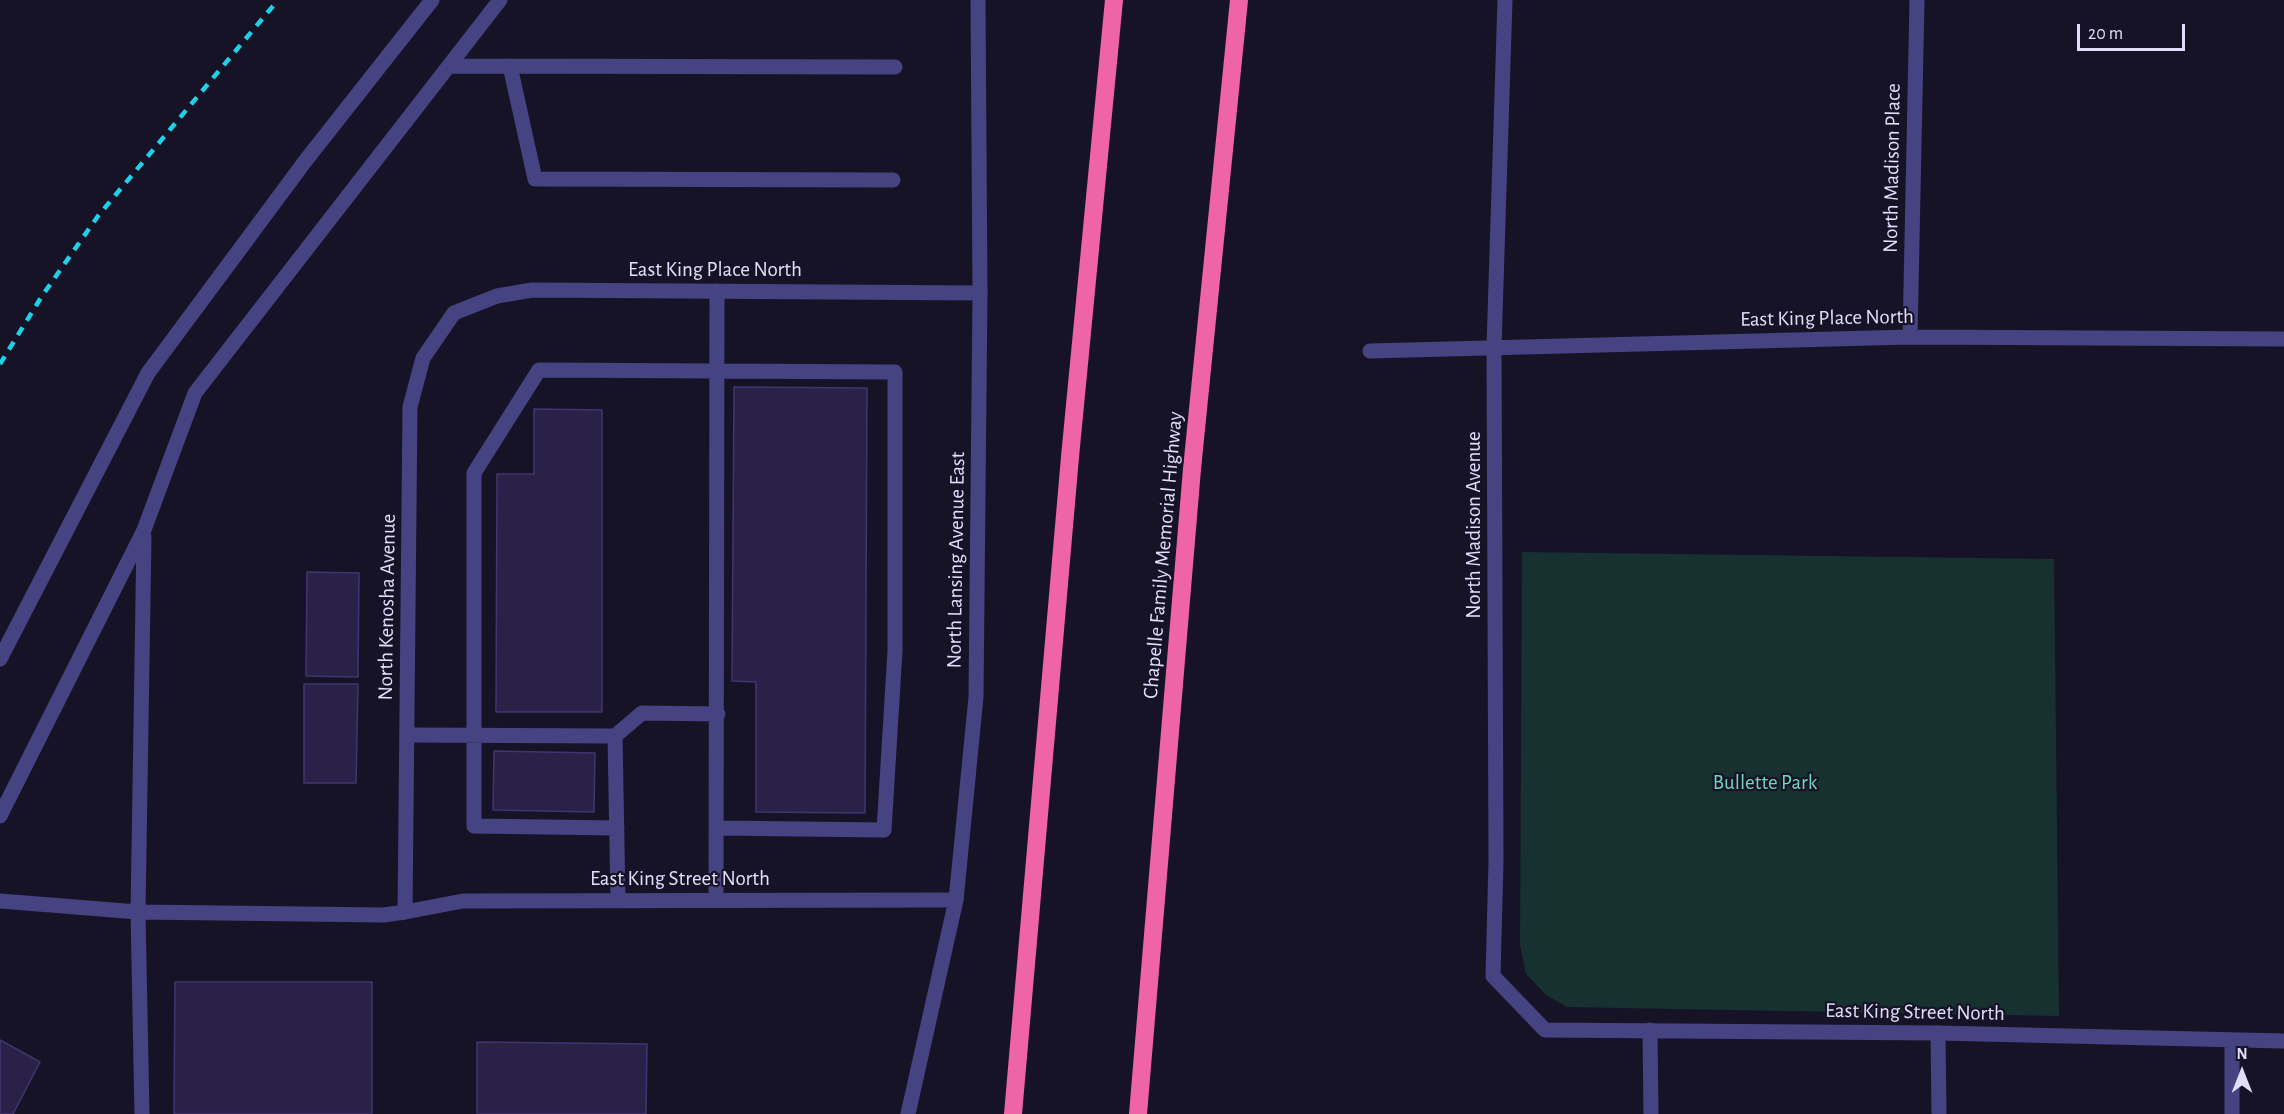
<!DOCTYPE html>
<html>
<head>
<meta charset="utf-8">
<style>
	body { margin:0 }
	#map { position:relative; width:2284px; height:1114px; overflow:hidden; background:#171327; font-family:"Alegreya Sans",sans-serif }
	canvas { display:block }
	.north { position:absolute; left:2212px; top:1042px; width:60px; height:60px; -webkit-text-stroke:4px #171327; paint-order:stroke; rotate:0deg; font-size:16px; font-weight:700; line-height:24px; text-align:center; color:#e1ddfc }
	.north::after { content:''; display:block; margin:auto; width:21px; height:27px; background:#e1ddfc; clip-path:polygon(50% 0,100% 100%,50% 72%,0 100%) }
	.scale { position:absolute; left:2077px; top:24px; width:108px; height:27px; box-sizing:border-box; border:3px solid #e1ddfc; border-top:0; padding-left:8px; font-size:18px; line-height:21px; white-space:nowrap; color:#e1ddfc; -webkit-text-stroke:4px #171327; paint-order:stroke }
</style>
</head>
<body>
<div id="map">
<canvas width="2284" height="1114"></canvas>
<div class="north">N</div>
<div class="scale">20 m</div>
</div>
<script>
const c = document.querySelector('canvas').getContext('2d');
c.lineJoin = 'round';
function paint(path, color) { c.fillStyle = color; c.fill(path, 'evenodd'); }
function stroke(path, color, width, dash) { c.strokeStyle = color; c.lineWidth = width; c.lineCap = dash ? 'butt' : 'round'; c.setLineDash(dash || []); c.stroke(path); }
function label(font, color, halo, rows, align = 'center') {
  c.font = font + ' "Alegreya Sans",sans-serif'; c.lineWidth = 4.5; c.setLineDash([]); c.textBaseline = 'middle'; c.strokeStyle = halo; c.fillStyle = color; for (const [text, x, y, turn = 0] of rows) {
    c.save(); c.translate(x, y); c.rotate((+turn || 0) * Math.PI / 180); c.textAlign = isNaN(turn) ? turn : align; if (halo) c.strokeText(text, 0, 0); c.fillText(text, 0, 0); c.restore();
  }
}
paint(new Path2D(`
	M1522 552 2054 559 2059 1016 1567 1007 1546 995 1526 974 1520 945Z`), '#163130');
const building = new Path2D(`
	M734 387 867 388 865 813 756 812V682L732 681Z
	M534 409 602 410V712H496L497 474H534Z
	M307 572 359 573 358 677 306 676Z
	M304 684H358L356 783H304Z
	M494 751 595 753 594 812 493 810Z
	M175 982H372V1114H174Z
	M0 1040 40 1062 13 1114H0Z
	M477 1042 647 1044 646 1114H477Z`);
paint(building, '#292147');
stroke(building, '#413570', 1.5);
stroke(new Path2D(`
	M449 66 895 67
	M510 66 535 179 893 180
	M0 659 148 373 306 160 432 0
	M407 735 615 736 642 713 718 714
	M615 736 618 900
	M0 816 144 530 195 393 500 0
	M617 828 474 826V473L539 370 895 372V651L884 830 718 828
	M716 900 717 291
	M0 901 138 912 384 915 405 912
	M1938 1033 1939 1114
	M142 1114 138 912 144 536`), '#464382', 15);
stroke(new Path2D(`
	M1505 0 1494 347 1496 861 1493 976 1545 1030 1938 1033 2284 1041
	M1910 337 1917 0
	M1370 351 1910 337 2284 339
	M956 900 463 901 405 912 410 407 423 358 454 313 497 296 532 290 980 293
	M1650 1030 1651 1114
	M2232 1041V1114`), '#464382', 15);
stroke(new Path2D(`
	M908 1114 956 900 976 697 980 293 978 0`), '#464382', 15);
stroke(new Path2D(`
	M1013 1114 1070 457 1114 0
	M1138 1114 1192 469 1239 0`), '#ef64a6', 18);
stroke(new Path2D(`
	M0 364 42 296 98 216 278 0`), '#1cd2e8', 4.5, [9, 8]);
label('21px', '#e1ddfc', '#171327', [
	["North Madison Place",1892,168,-89],
	["East King Place North",715,270],
	["East King Place North",1827,318,-1],
	["North Madison Avenue",1474,525,-90],
	["Chapelle Family Memorial Highway",1163,555,-85],
	["North Lansing Avenue East",956,560,-89],
	["North Kenosha Avenue",387,607,-89],
	["East King Street North",680,879],
	["East King Street North",1915,1012,1]
]);
label('21px', '#6fd5bd', '#171327', [
	["Bullette Park",1765,783]
]);
</script>
</body>
</html>
